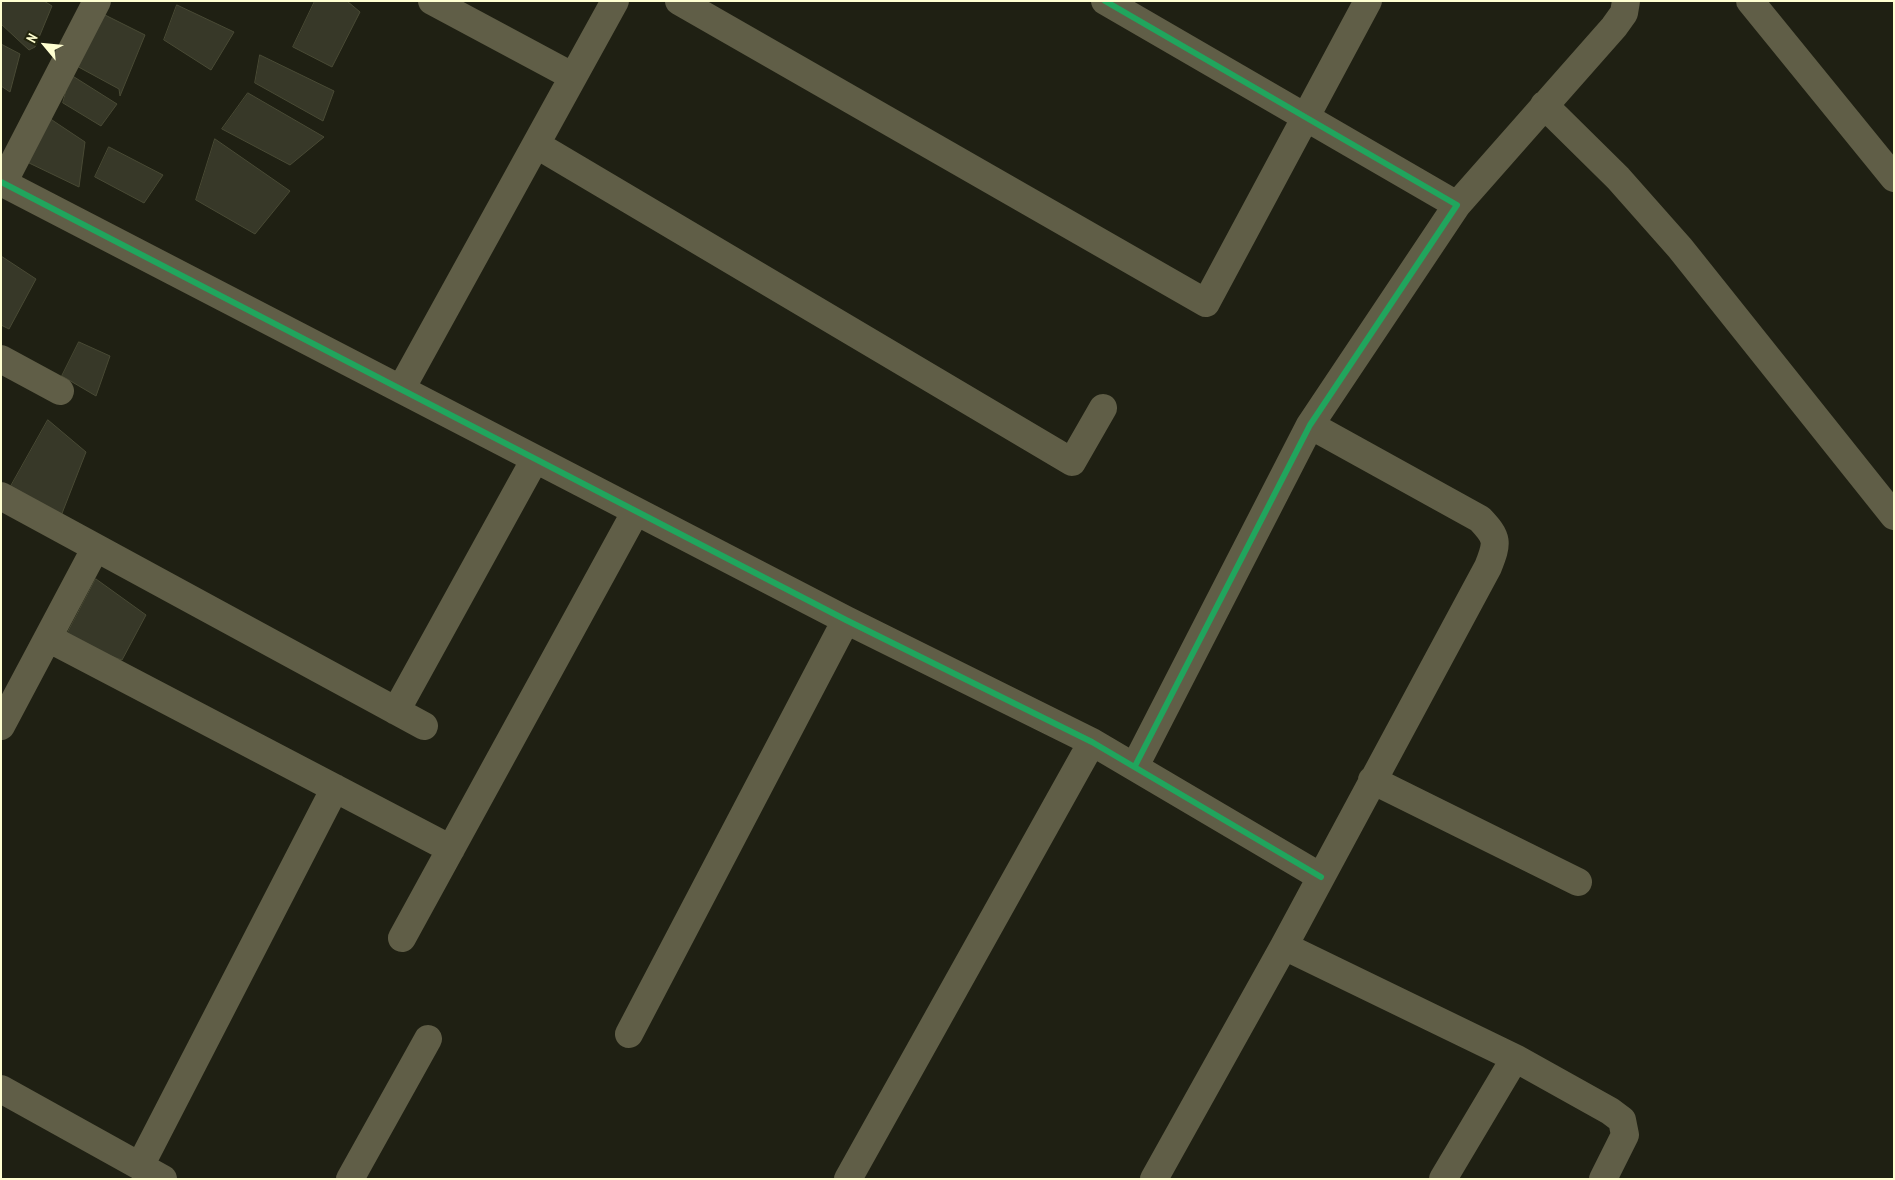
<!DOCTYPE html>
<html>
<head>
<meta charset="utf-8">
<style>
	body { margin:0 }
	#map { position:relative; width:1895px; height:1180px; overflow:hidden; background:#1f2013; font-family:"PT Sans Narrow",sans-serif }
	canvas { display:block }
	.frame { position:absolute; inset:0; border:2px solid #ffffd1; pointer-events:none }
	.north { position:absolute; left:20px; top:20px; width:50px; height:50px; -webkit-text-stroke:4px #23250e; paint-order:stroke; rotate:298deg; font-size:14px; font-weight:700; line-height:20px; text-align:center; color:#ffffd1 }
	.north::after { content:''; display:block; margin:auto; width:18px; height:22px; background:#ffffd1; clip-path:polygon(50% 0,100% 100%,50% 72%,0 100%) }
</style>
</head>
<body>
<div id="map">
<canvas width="1895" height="1180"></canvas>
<div class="frame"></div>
<div class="north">N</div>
</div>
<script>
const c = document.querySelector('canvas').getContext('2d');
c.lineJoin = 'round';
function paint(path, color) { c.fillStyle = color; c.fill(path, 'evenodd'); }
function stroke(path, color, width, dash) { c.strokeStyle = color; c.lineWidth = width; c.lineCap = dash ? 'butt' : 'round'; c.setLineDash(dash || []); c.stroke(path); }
const building = new Path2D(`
	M1 1H44L52 6 35 47 29 50 1 24Z
	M315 1H347L360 12 332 67 293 47Z
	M177 5 234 32 211 70 164 40Z
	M93 9 145 35 120 96 119 89 73 64Z
	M1 44 20 54 10 92 1 86Z
	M260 55 334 91 323 121 255 83Z
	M71 75 117 104 101 126 63 103Z
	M248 93 324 137 290 165 222 129Z
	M46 116 85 142 79 187 27 162Z
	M215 139 290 191 255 234 196 200Z
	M109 147 163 175 144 203 95 177Z
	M1 256 36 279 9 329 1 325Z
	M79 342 110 356 96 396 62 376Z
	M48 420 86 452 61 516 11 486Z
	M96 579 146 615 122 660 64 640Z`);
paint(building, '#373828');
stroke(building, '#494a35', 1);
stroke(new Path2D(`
	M432 1 572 76
	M679 1 1206 303 1368 1
	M1105 1 1457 205 1310 425 1135 766
	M1750 1 1894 178
	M1544 105 1618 178 1680 248 1894 516
	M537 145 1072 462 1103 408
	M1 182 846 620 1092 742 1321 877
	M3 183 97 1
	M1457 205 1614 27 1624 13 1626 1
	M1 359 60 391
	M401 389 615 1
	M1 496 424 726
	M48 638 451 849
	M396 711 535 459
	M1 726 95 549
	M1372 780 1578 882
	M402 938 636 511
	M1284 946 1515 1058 1610 1111 1622 1120 1625 1135 1603 1179
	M629 1034 846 620
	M1 1089 163 1179
	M140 1166 335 788
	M350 1179 428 1039
	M848 1179 1092 742
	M1154 1179 1284 946 1488 567C1498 542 1498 538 1480 519L1310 425
	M1443 1179 1515 1058`), '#605e47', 28);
stroke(new Path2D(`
	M1105 1 1457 205 1310 425 1135 766
	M1 182 846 620 1092 742 1321 877`), '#20a55d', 6);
</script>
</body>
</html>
